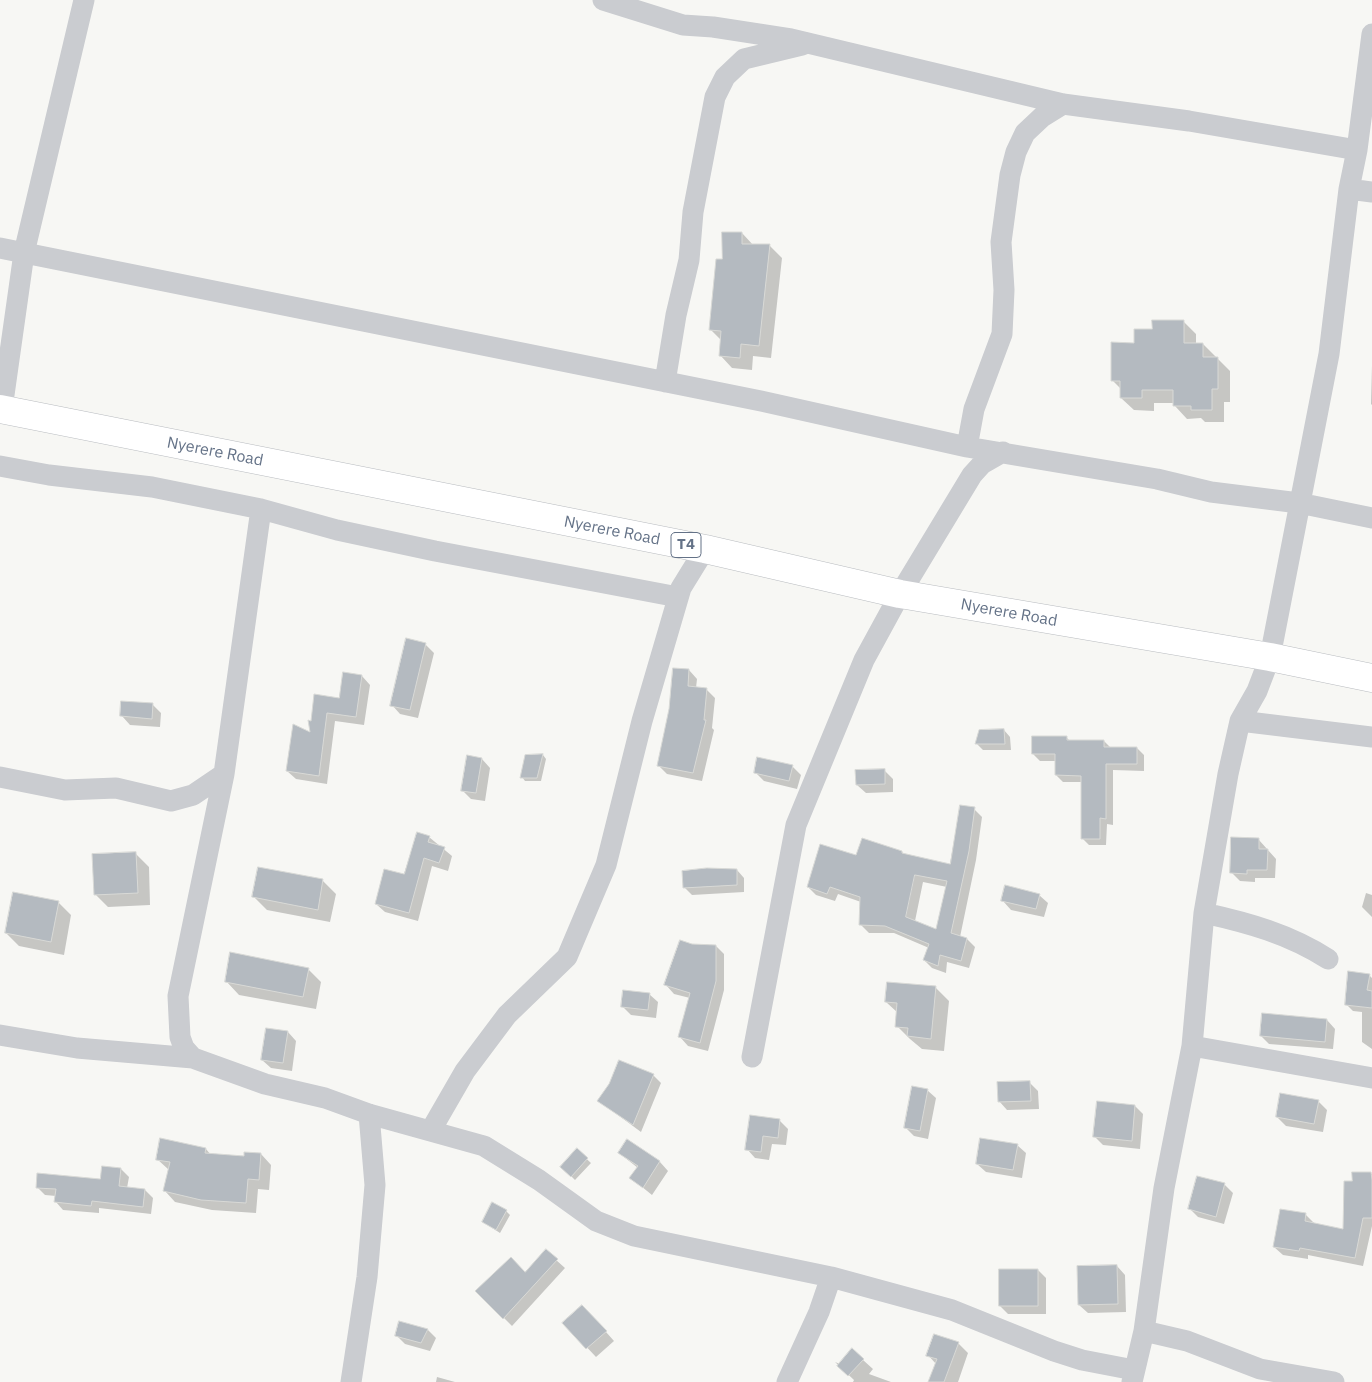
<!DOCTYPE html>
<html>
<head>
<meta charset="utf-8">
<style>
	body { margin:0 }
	canvas { display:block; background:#f7f7f4 }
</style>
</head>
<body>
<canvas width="1372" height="1382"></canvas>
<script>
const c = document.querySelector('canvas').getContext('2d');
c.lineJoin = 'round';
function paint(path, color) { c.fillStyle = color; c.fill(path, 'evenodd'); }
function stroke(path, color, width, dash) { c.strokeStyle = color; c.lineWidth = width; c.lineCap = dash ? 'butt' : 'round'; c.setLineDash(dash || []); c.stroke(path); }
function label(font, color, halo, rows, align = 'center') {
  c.font = font + ' "IBM Plex Sans",sans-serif'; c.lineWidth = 5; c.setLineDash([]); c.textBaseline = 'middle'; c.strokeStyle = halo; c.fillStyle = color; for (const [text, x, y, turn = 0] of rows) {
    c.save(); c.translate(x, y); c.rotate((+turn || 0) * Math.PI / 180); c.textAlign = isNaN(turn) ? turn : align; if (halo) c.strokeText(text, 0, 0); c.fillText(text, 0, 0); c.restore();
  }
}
paint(new Path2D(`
	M742 233 754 246H770L782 258 771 358 753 356 752 370 732 368 720 355 722 341 710 329 723 261Z
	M1183 321 1196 334V344H1203L1230 371V402H1224V422H1205L1201 418 1187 419 1175 406V403H1154V411L1134 410 1121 398V389L1113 381 1135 344 1153 330Z
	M1372 365V405L1371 404Z
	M425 644 434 653 418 718 400 714 392 705Z
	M689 670 697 679 696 688 706 689 715 698 712 728 714 730 702 781 667 774 658 765Z
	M362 676 370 685 364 725 335 721 327 784 296 779 287 771 311 734 312 722 340 699Z
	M152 704 161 713 160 727 130 725 122 716Z
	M1004 730 1010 737 1011 750H983L977 744Z
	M1066 737 1070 741H1104L1111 748H1137L1144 755V771L1113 770V825L1107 824 1106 845H1089L1082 838V782H1063L1056 775 1057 761H1040L1033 754Z
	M543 755 546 759 541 781H525L522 777Z
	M482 759 490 768 485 801 471 799 462 790Z
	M792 766 801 775 797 789 764 781 755 772Z
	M884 770 893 779V792L866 793 857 785Z
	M974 809 982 817 976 860 960 937 967 939 975 947 969 968 947 962 946 973 932 968 924 960 929 948 894 933H869L861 925V902L838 894 835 901 816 895 808 887 857 856 902 852 905 855 951 866ZM923 882 947 887 936 931 915 921Z
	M429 837 452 856 448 871 432 866 418 921 385 912 376 904 405 876Z
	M1259 840 1276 859 1275 878H1255V882L1240 881 1232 873Z
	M136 854 149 867 150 905 108 907 95 894Z
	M259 868 323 881 336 894 330 922 267 910 254 897Z
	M737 870 744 878V892L692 895 684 887Z
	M1366 893 1372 895V917L1362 907Z
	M1039 895 1048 903 1044 917 1011 910 1003 901Z
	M58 902 71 915 64 955 19 946 6 933Z
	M692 945 716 946 724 954V990L708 1051 688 1046 680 1037 690 998 674 994 666 985Z
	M308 969 321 982 316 1009 239 995 226 981Z
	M1369 975 1372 978V1049L1362 1042V1012L1353 1011 1346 1004Z
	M936 988 949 1001 944 1051 922 1049 910 1039 897 1026 898 1013 886 1002Z
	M649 994 658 1002 656 1018 631 1015 623 1007Z
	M1327 1020 1335 1029 1333 1049 1269 1044 1261 1036Z
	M267 1030 288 1032 296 1041 292 1071 271 1068 262 1060Z
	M653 1075 661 1083 641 1132 599 1101Z
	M1029 1082 1038 1091 1039 1109 1007 1110 999 1101Z
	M927 1090 936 1098 928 1139 914 1136 905 1127Z
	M1318 1101 1327 1110 1323 1132 1286 1126 1277 1117Z
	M1135 1106 1143 1114 1140 1149 1103 1145 1095 1137Z
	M751 1117 780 1121 788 1129 786 1145 772 1144 769 1160 755 1158 747 1149Z
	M627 1141 660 1162 668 1171 652 1195 631 1178 638 1168 619 1153Z
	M1017 1145 1026 1153 1022 1178 986 1172 977 1164Z
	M206 1149 211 1155 245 1157 261 1154 271 1165 269 1190 258 1189 256 1213 212 1210 175 1202 165 1191 169 1170 157 1159Z
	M577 1150 591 1163 575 1180 562 1167Z
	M121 1169 129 1177 127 1188 145 1190 153 1198 151 1214 99 1208V1213L63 1210 56 1202V1196L45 1195 37 1187 101 1181Z
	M1353 1173 1372 1174V1226L1363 1266 1308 1255V1259L1283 1255 1274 1247 1306 1215 1314 1223 1344 1230Z
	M1224 1184 1233 1193 1224 1224 1198 1217 1190 1209Z
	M506 1211 510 1215 500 1233 483 1222Z
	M546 1251 565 1268 512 1326 477 1291 526 1274Z
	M1117 1266 1125 1275 1126 1312 1088 1313 1079 1305Z
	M1038 1270 1046 1278V1314H1008L1000 1306Z
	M591 1315 614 1341 596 1357 564 1323Z
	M400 1322 428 1330 436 1338 430 1351 405 1344 397 1336Z
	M958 1343 968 1353 958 1382H930L936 1364 928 1355Z
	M863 1360 873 1369 869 1374 891 1382H853L854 1380 835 1362 840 1364Z
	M437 1377 455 1382H436Z`), '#0003');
const building = new Path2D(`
	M722 232H742V244H770L759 346 741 344 740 358 719 356 721 331 709 330 716 259H722Z
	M1152 320H1184V343H1203V357H1218V389H1212V410H1191V406H1173V390H1142V398H1120V381H1111V342L1134 343V329H1152Z
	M406 638 426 643 410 710 390 706Z
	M673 668 689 669 688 686 707 688 704 720H706L693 773 657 766 669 709Z
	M343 672 362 675 356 717 327 713 319 776 286 771 293 724 310 732 308 720 311 721 314 694 339 698Z
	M121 701 153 703 152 719 120 716Z
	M1004 729 1005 744H975L979 730Z
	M1032 736H1067V740H1104V747H1137V764H1106V819L1100 818V839H1081V776L1055 775V754H1032Z
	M543 754 537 778H520L525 755Z
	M467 755 482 758 476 793 461 791Z
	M757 757 793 765 789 781 754 773Z
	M885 769V784L856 785 855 770Z
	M960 805 975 807 969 851 951 933 967 938 961 961 940 955 938 966 923 960 929 944 885 926 859 925 860 897 830 887 827 894 807 887 820 844 856 855 862 838 902 851V853L950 864ZM915 875 947 881 936 929 906 917Z
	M417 832 430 836 428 842 445 847 439 863 424 858 409 913 375 904 384 869 404 874Z
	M1231 837 1259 838V849H1268L1267 870H1247V874L1230 873Z
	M136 852 138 893 94 895 92 854Z
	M258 867 323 879 318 910 252 897Z
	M707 868 737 869V885L683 888 682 871Z
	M1005 885 1040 894 1036 909 1001 901Z
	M13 892 59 901 51 942 5 933Z
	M680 940 692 944 716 945V981L700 1043 678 1037 690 993 664 985Z
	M230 952 309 968 303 997 225 982Z
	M1348 971 1370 974 1367 990 1372 991V1008L1345 1005Z
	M887 982 936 986 931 1039 907 1036 908 1028 895 1027 897 1003 885 1002Z
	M623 990 650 993 648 1010 621 1007Z
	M1262 1013 1327 1019 1325 1042 1260 1036Z
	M266 1028 288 1031 283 1063 261 1060Z
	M619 1060 654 1074 633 1125 597 1101 609 1084Z
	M1030 1081 1031 1101 998 1102 997 1082Z
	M912 1086 928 1089 920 1131 904 1128Z
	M1280 1093 1319 1100 1314 1124 1276 1117Z
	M1097 1101 1135 1105 1132 1141 1093 1137Z
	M750 1115 780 1119 778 1138 763 1136 761 1152 745 1150Z
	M160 1138 206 1148 205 1153 244 1156V1152L261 1153 259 1180 248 1179 246 1203 201 1200 163 1191 170 1162 156 1160Z
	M980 1138 1018 1144 1013 1170 976 1164Z
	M627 1139 660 1161 643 1188 629 1178 638 1166 618 1153Z
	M577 1148 588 1158 571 1177 560 1167Z
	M102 1166 121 1168 119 1186 145 1189 143 1207 92 1201 91 1206 54 1202 56 1189 36 1188 37 1173 100 1179Z
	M1352 1172H1371L1372 1180V1218H1363L1355 1258 1300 1248 1299 1251 1273 1247 1280 1209 1306 1213 1305 1221 1343 1229 1344 1181H1352Z
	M1197 1176 1225 1183 1216 1217 1188 1209Z
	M492 1202 507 1210 496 1230 482 1222Z
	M546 1249 558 1259 503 1319 475 1291 511 1257 525 1272Z
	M1117 1265 1118 1304 1078 1305 1077 1266Z
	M999 1269H1038V1306H999Z
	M582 1305 607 1331 586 1349 562 1323Z
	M399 1321 428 1329 421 1343 395 1336Z
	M934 1334 959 1342 944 1382H928L937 1359 926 1356Z
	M852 1348 864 1359 848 1376 837 1366Z`);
paint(building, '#b4bac0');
stroke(building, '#d8d9d6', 1);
const highway = new Path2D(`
	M0 409 705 549 900 594 1270 657 1372 678`);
stroke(highway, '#b9bcc0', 29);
stroke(new Path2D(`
	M603 0 683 25 713 27 791 39 1063 104 1189 121 1357 150
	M1349 189 1372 192
	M0 248 761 401 967 447 1157 479 1211 492 1299 503 1372 518
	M665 382 676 315 689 260 693 212 715 97 725 77 744 59 802 45
	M2 409 24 253 84 0
	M967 447 974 409 1002 334 1004 290 1001 242 1010 175 1016 152 1025 133 1042 117 1063 104
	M0 466 49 475 152 487 261 509 337 530 435 551 678 597
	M261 509 224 774 178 996 180 1037 184 1048 193 1058 265 1084 325 1098 369 1114 484 1146 539 1180 596 1221 634 1236 831 1277 952 1310 1054 1351 1082 1360 1134 1370
	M1240 721 1372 737
	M0 777 65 790 116 788 171 801 193 795 224 774
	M1204 913C1249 923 1289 934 1328 959
	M0 1035 77 1048 193 1058
	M1192 1046 1372 1078
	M752 1057 796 825 864 660 900 594 972 475 982 464 1003 452
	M431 1130 465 1071 507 1015 567 957 606 865 642 721 681 588 705 549
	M1144 1331 1187 1341 1260 1369 1334 1382
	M351 1382 367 1277 375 1185 369 1114
	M787 1382 819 1312 831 1277
	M1132 1382 1144 1331 1164 1188 1192 1046 1204 913 1228 774 1240 721 1257 691 1270 657 1329 354 1349 189 1357 150 1372 34`), '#caccd0', 21);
stroke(highway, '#fff', 28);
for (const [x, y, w] of [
	[686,545,30]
]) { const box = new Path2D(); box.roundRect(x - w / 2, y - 12.5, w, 25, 4); c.fillStyle = '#fff'; c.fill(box); stroke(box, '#647287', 1); }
label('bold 15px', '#647287', null, [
	["T4",686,545]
]);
label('16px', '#647287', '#fff', [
	["Nyerere Road",215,452,11],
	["Nyerere Road",612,531,11],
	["Nyerere Road",1009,613,10]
]);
</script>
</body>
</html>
